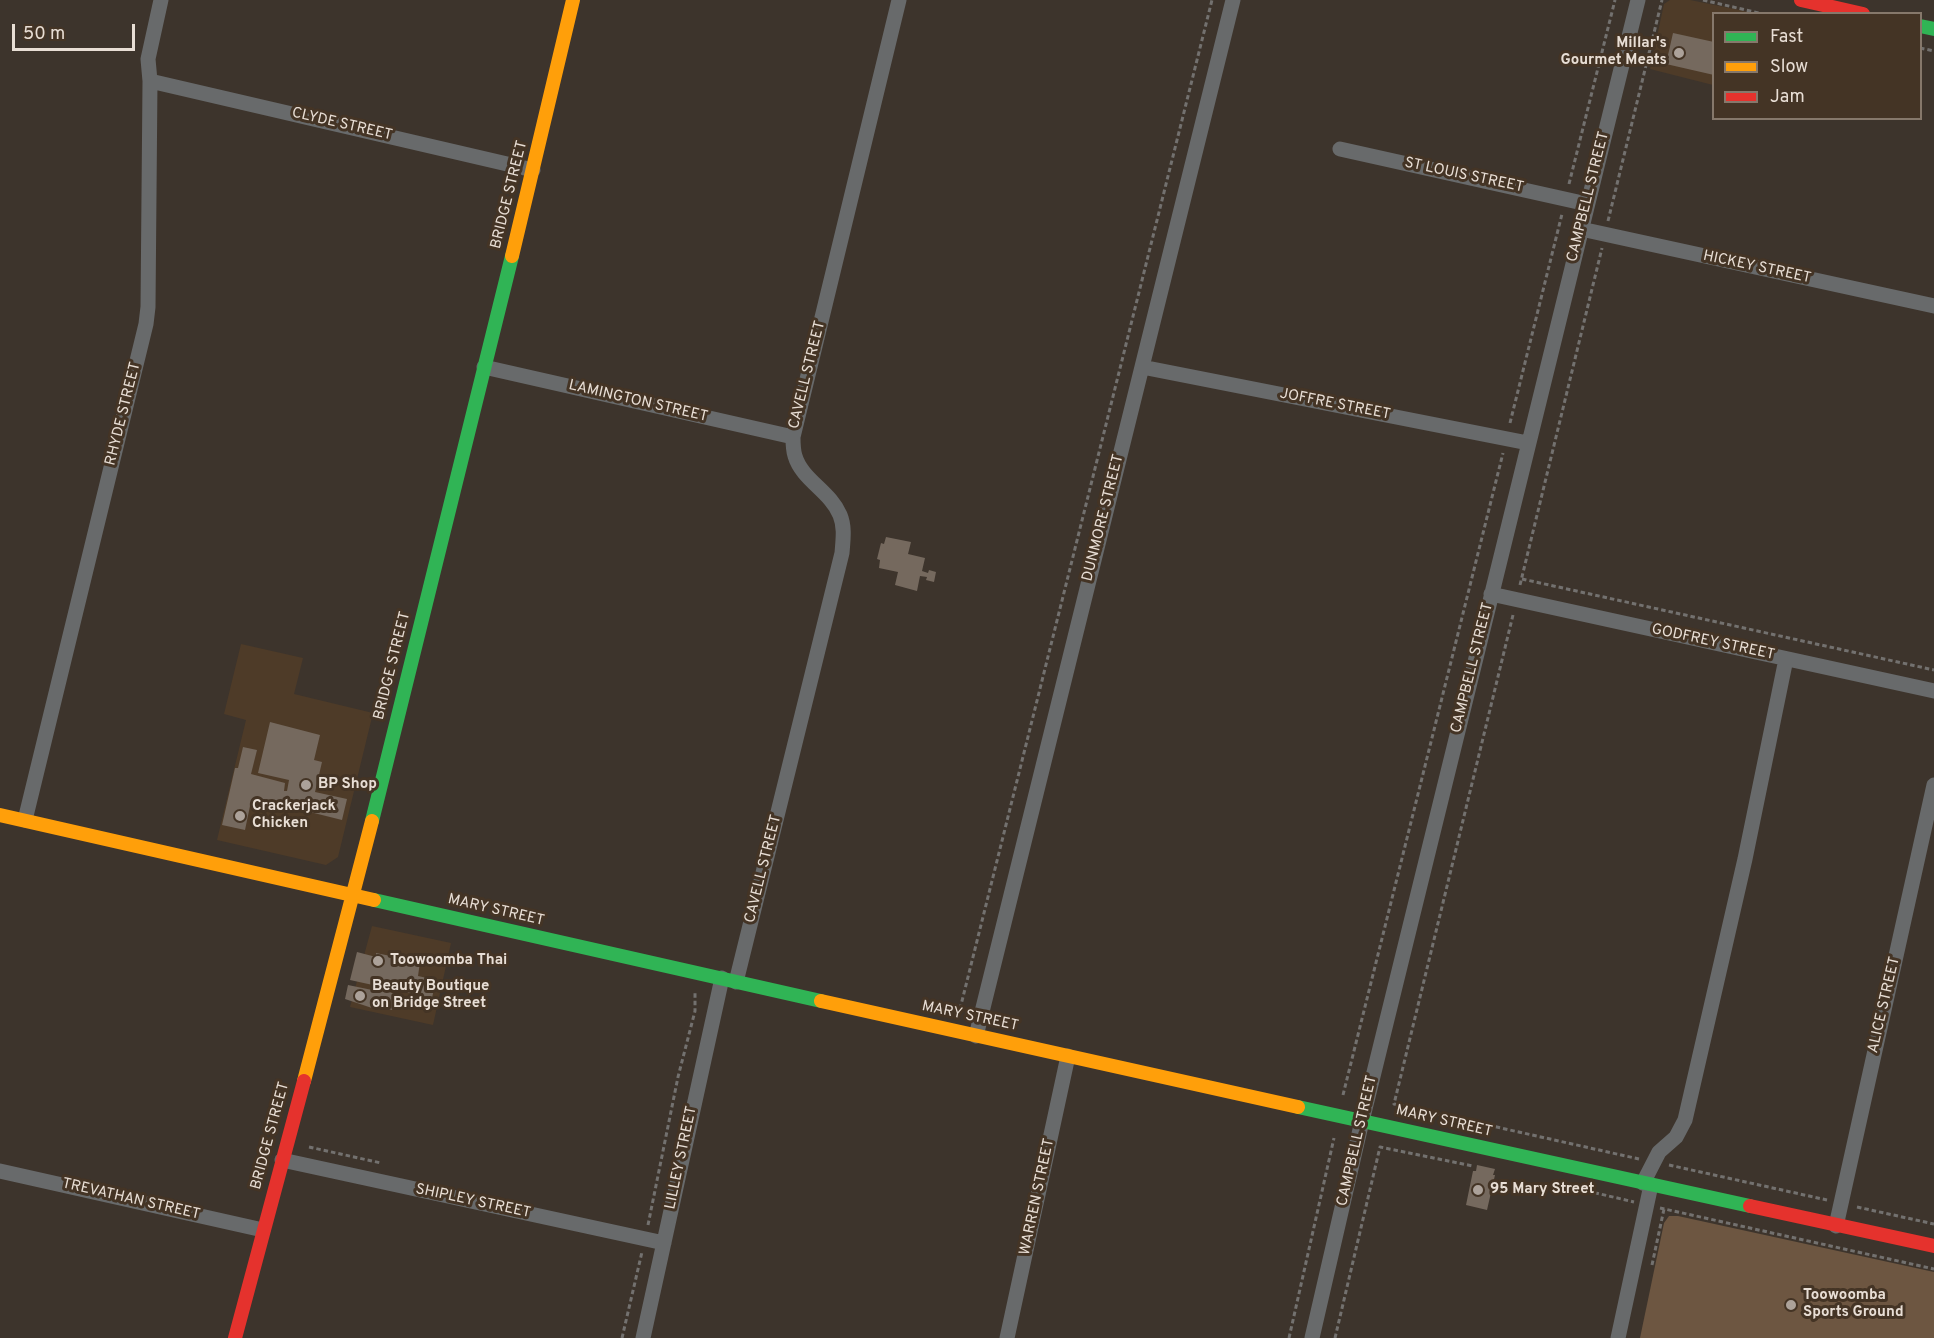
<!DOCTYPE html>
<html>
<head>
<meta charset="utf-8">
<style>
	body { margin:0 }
	#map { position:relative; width:1934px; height:1338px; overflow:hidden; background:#3d342c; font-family:Overpass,sans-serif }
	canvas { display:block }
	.legend { position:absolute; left:1712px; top:12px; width:210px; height:108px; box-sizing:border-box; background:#443425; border:2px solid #86786b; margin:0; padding:8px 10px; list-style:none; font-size:18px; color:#e8ded5 }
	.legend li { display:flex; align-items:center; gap:12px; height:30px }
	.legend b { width:30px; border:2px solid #86786b }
	.scale { position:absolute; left:12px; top:24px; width:123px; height:27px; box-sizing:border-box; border:3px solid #e8ded5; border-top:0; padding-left:8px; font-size:18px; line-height:21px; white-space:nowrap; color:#e8ded5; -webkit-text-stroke:4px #443425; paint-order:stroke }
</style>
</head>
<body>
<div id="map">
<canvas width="1934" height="1338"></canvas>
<ul class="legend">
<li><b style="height:8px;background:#30b455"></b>Fast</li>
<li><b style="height:8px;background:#ff9f0a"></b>Slow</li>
<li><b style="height:8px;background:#e5322d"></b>Jam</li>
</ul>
<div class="scale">50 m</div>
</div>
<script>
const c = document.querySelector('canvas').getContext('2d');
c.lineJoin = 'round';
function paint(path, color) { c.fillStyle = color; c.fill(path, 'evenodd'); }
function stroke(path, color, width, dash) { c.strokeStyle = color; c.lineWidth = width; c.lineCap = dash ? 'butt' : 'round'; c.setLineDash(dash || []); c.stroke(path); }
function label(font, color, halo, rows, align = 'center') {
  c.font = font + ' Overpass,sans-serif'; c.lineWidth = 6; c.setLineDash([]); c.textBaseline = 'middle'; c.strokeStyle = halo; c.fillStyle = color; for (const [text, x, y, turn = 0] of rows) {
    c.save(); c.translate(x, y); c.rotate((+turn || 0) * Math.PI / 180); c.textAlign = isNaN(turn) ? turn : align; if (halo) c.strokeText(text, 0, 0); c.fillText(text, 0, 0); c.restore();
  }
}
paint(new Path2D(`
	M1670 0H1690L1754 13 1714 14 1713 85 1650 69 1664 4Z
	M241 644 303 658 294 694 373 713 338 857 326 865 217 840 246 720 224 714Z
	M372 926 451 943 433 1025 350 1007Z`), '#4e3b28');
paint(new Path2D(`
	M1669 1216H1678L1934 1272V1338H1640L1664 1223Z`), '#6d5641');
paint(new Path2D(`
	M1673 33 1714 42V75L1666 64Z
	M886 537 911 542 908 554 925 558 922 571 928 573 929 570 936 572 934 582 926 580 927 577 920 576 917 591 895 585 898 572 879 568 880 560 877 559 881 543 884 544Z
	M270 722 320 735 314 760 322 762 315 792 347 799 342 820 310 812 311 810 281 802 279 807 258 802 250 806 245 830 222 825 235 768H238L243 747 257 750 251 774 285 783 284 791H287L289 780 258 773Z
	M357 952 376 957V953L420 962 418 976 436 980 432 998 350 980Z
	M348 985 377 991 378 989 396 994 392 1010 373 1005 372 1008 345 999Z
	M1477 1165 1495 1169 1493 1175H1495L1487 1210 1466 1205 1473 1171H1476Z`), '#75695e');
stroke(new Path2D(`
	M1703 0 1763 14
	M1920 48 1934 51
	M1569 184 1615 0
	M1608 221 1662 0
	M1510 423 1562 214
	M1522 579 1934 670
	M1520 585 1602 248
	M1513 615 1394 1104 1639 1159
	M960 1009 1212 0
	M1343 1095 1503 453
	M309 1147 381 1163
	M1669 1165 1827 1200
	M1558 1184 1634 1202
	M1857 1207 1934 1224
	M1660 1208 1934 1269
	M648 1225 678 1077 695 1011V993
	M1652 1265 1664 1209
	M622 1338 642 1252
	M1289 1338 1334 1138
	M1335 1338 1380 1147 1473 1166`), '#73716f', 3, [4.5, 3]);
stroke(new Path2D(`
	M150 81 533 170
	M1340 149 1587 204
	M1581 229 1934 306
	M484 367 793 437
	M1142 367 1528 443
	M1491 594 1934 691
	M25 820 146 324 148 307 150 81 148 59 161 0
	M736 982 842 553C843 540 845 527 840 515 830 491 802 480 795 456 793 450 793 443 793 437L899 0
	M976 1036 1233 0
	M282 1160 664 1243
	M0 1171 263 1230
	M1643 1183 1659 1152 1676 1137 1685 1120 1745 859 1786 659
	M1836 1226 1934 785
	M643 1338 722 978
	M1007 1338 1068 1056
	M1312 1338 1362 1121 1638 0
	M1618 1338 1651 1185`), '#686a6b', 15);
stroke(new Path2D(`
	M1920 26 1934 29
	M372 821 512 256
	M374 900 821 1001
	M1298 1107 1750 1206`), '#30b455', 14);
stroke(new Path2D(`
	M512 256 573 0
	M0 815 374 900
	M821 1001 1298 1107
	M304 1081 372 821`), '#ff9f0a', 14);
stroke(new Path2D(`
	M1801 0 1863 14
	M1750 1206 1934 1246
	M235 1338 304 1081`), '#e5322d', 14);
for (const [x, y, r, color] of [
	[1679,53,6,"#aca29a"],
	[306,785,6,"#aca29a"],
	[240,816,6,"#aca29a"],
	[378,961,6,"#aca29a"],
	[360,996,6,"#aca29a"],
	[1478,1190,6,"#aca29a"],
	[1791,1305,6,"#aca29a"]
]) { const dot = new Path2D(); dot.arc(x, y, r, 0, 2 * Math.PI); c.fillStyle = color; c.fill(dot); stroke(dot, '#443425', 2); }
label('bold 15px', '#e8ded5', '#443425', [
	["Millar's",1667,44,"right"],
	["Gourmet Meats",1667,61,"right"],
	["BP Shop",318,785],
	["Crackerjack",252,807],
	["Chicken",252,824],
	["Toowoomba Thai",390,961],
	["Beauty Boutique",372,987],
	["on Bridge Street",372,1004],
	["95 Mary Street",1490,1190],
	["Toowoomba",1803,1296],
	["Sports Ground",1803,1313]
], 'left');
label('15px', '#e8ded5', '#443425', [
	["CLYDE STREET",342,125,13],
	["ST LOUIS STREET",1464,176,12],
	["BRIDGE STREET",510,195,-76],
	["CAMPBELL STREET",1589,197,-76],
	["HICKEY STREET",1757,268,12],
	["CAVELL STREET",808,375,-76],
	["LAMINGTON STREET",638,402,13],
	["JOFFRE STREET",1335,405,11],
	["RHYDE STREET",124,414,-76],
	["DUNMORE STREET",1104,518,-76],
	["GODFREY STREET",1713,643,12],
	["BRIDGE STREET",393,666,-76],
	["CAMPBELL STREET",1473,668,-76],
	["CAVELL STREET",764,869,-76],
	["MARY STREET",496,911,13],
	["ALICE STREET",1885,1005,-77],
	["MARY STREET",970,1017,12],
	["MARY STREET",1444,1122,13],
	["BRIDGE STREET",271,1136,-75],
	["CAMPBELL STREET",1358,1141,-77],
	["LILLEY STREET",682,1158,-78],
	["WARREN STREET",1038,1197,-78],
	["TREVATHAN STREET",131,1200,13],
	["SHIPLEY STREET",473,1202,12]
]);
</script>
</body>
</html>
